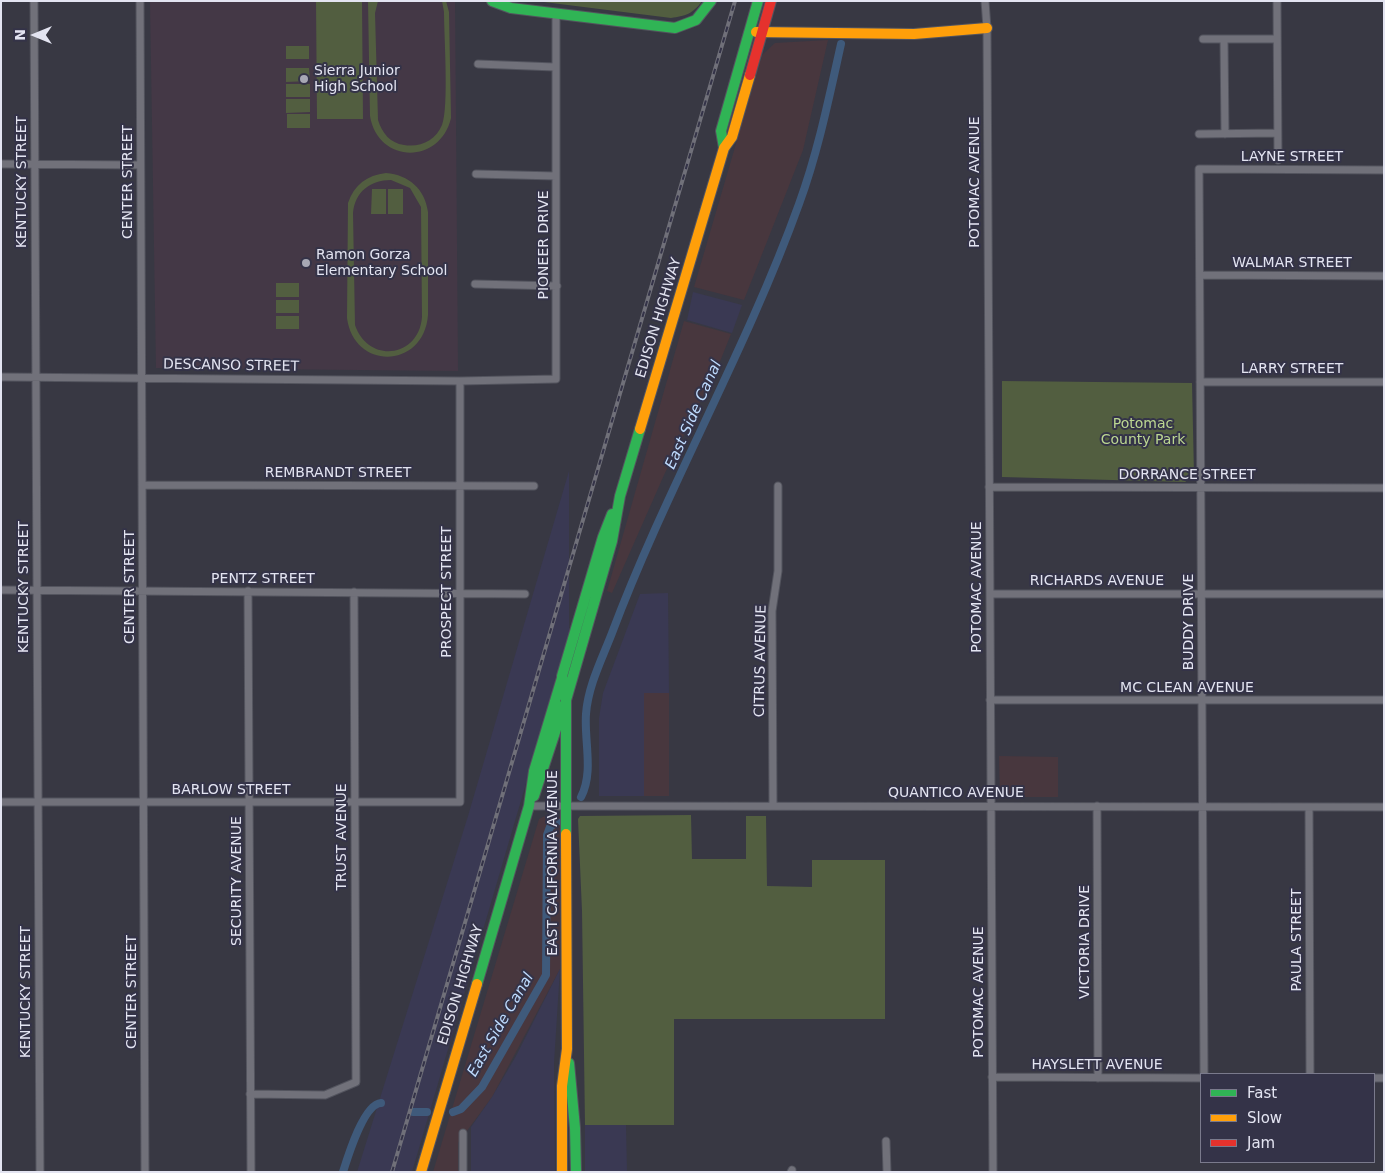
<!DOCTYPE html>
<html>
<head>
<meta charset="utf-8">
<style>
	body { margin:0 }
	#map { position:relative; width:1385px; height:1173px; overflow:hidden; background:#383843; font-family:"DejaVu Sans",sans-serif }
	canvas { display:block }
	.frame { position:absolute; inset:0; border:2px solid #e3e4f1; pointer-events:none }
	.legend { position:absolute; left:1200px; top:1073px; width:175px; height:90px; box-sizing:border-box; background:#343348; border:1px solid #7a7a8c; margin:0; padding:6px 9px; list-style:none; font-size:15px; color:#e3e4f1 }
	.legend li { display:flex; align-items:center; gap:10px; height:25px }
	.legend b { width:25px; border:1px solid #7a7a8c }
	.north { position:absolute; left:10px; top:10px; width:50px; height:50px; -webkit-text-stroke:4px #343348; paint-order:stroke; rotate:270deg; font-size:14px; font-weight:700; line-height:20px; text-align:center; color:#e3e4f1 }
	.north::after { content:''; display:block; margin:auto; width:18px; height:22px; background:#e3e4f1; clip-path:polygon(50% 0,100% 100%,50% 72%,0 100%) }
</style>
</head>
<body>
<div id="map">
<canvas width="1385" height="1173"></canvas>
<div class="frame"></div>
<ul class="legend">
<li><b style="height:6px;background:#30b455"></b>Fast</li>
<li><b style="height:6px;background:#ff9f0a"></b>Slow</li>
<li><b style="height:6px;background:#e5322d"></b>Jam</li>
</ul>
<div class="north">N</div>
</div>
<script>
const c = document.querySelector('canvas').getContext('2d');
c.lineJoin = 'round';
function paint(path, color) { c.fillStyle = color; c.fill(path, 'evenodd'); }
function stroke(path, color, width, dash) { c.strokeStyle = color; c.lineWidth = width; c.lineCap = dash ? 'butt' : 'round'; c.setLineDash(dash || []); c.stroke(path); }
function label(font, color, halo, rows, align = 'center') {
  c.font = font + ' "DejaVu Sans",sans-serif'; c.lineWidth = 4; c.setLineDash([]); c.textBaseline = 'middle'; c.strokeStyle = halo; c.fillStyle = color; for (const [text, x, y, turn = 0] of rows) {
    c.save(); c.translate(x, y); c.rotate((+turn || 0) * Math.PI / 180); c.textAlign = isNaN(turn) ? turn : align; if (halo) c.strokeText(text, 0, 0); c.fillText(text, 0, 0); c.restore();
  }
}
paint(new Path2D(`
	M828 40 803 150 744 300 694 287 762 55 775 43Z
	M684 321 731 334 719 364 664 475 612 593 607 591Z
	M644 693H669V796H644Z
	M999 756 1058 757V797H1000Z
	M545 816 561 817 560 969 492 1097 458 1143V1172H433L539 819Z`), '#48373e');
paint(new Path2D(`
	M693 292 742 305 732 333 687 320Z
	M569 471V637L412 1172H357L468 816Z
	M668 593 669 693H644V796H599V718L603 693 640 594Z
	M560 969 554 1063 555 1172H471V1127L492 1097 516 1056Z
	M585 1125H626L627 1172H585Z`), '#3a3953');
paint(new Path2D(`
	M150 1H455L458 371 156 368Z`), '#443846');
paint(new Path2D(`
	M316 1H362L363 119H317Z
	M368 1H378L375 13 378 120C382 133 390 143 404 145 420 148 436 140 442 125 449 107 444 36 444 12L442 1H446L449 12 451 118C440 165 378 164 370 116Z
	M536 1H702C693 14 685 16 671 18Z
	M286 46H309V59H286Z
	M286 68H309L310 81 286 82Z
	M286 84H310V97H286Z
	M286 99H310V112L286 113Z
	M287 114H310V128H287Z
	M386 173C409 175 425 189 428 212V315C424 369 354 371 347 318L348 203C354 185 367 175 386 173ZM391 180 410 188 421 207 422 317C419 358 368 364 355 325L353 213C355 192 370 180 391 180Z
	M372 189H386V214H371Z
	M388 189H403V214H388Z
	M276 283H299V297H276Z
	M276 300H299V313H276Z
	M276 316H299V329H276Z
	M1002 381 1192 383 1194 475 1185 482 1002 477Z
	M691 815 692 859H746V816H766L767 886 812 887V860H885V1019H674V1125H585L582 911 578 819 580 816Z`), '#525e40');
stroke(new Path2D(`
	M581 797C594 772 584 741 586 714 588 686 602 659 612 633 667 487 746 351 799 204 818 152 829 98 841 44
	M413 1112H427
	M453 1112 461 1109 482 1087 546 975 547 835 550 827 557 822
	M343 1172C348 1156 364 1104 381 1103`), '#3f5a7b', 8);
const street = new Path2D(`
	M34 1 40 1172
	M140 1 145 1172
	M985 1 987 28 993 1172
	M1277 1 1278 160
	M1203 39H1277
	M1224 39 1225 134
	M478 64 555 67
	M1199 134 1277 133
	M1 164 140 165
	M476 174 556 176
	M1200 275 1384 276
	M475 284 557 286
	M1 377 460 381 556 379V13
	M1200 382H1384
	M142 485 534 486
	M989 487 1384 488
	M1 590 525 594
	M248 591 251 1172
	M990 594H1384
	M990 700H1384
	M1 802H460V381
	M529 806 1384 807
	M773 806 772 611 778 571V486
	M1097 806 1098 1078
	M1309 807 1310 1074
	M1204 1074 1199 169 1384 170
	M992 1077 1201 1078
	M1374 1078H1384
	M250 1094 325 1095 356 1082 354 592
	M463 1133V1172
	M886 1141 887 1172
	M791 1172 792 1170`);
const fast = new Path2D(`
	M492 1 511 8 675 28 696 20 711 1
	M724 148 721 131 758 1
	M566 700 612 541 620 496 640 429
	M534 796 564 705
	M566 834V700L562 676 603 537 612 514
	M477 984 529 806 534 771 562 678
	M569 1063 575 1128 576 1172`);
const slow = new Path2D(`
	M756 32 914 34 987 28
	M640 429 724 148 732 137 750 75
	M421 1172 477 984
	M562 1172V1086L567 1049 566 834`);
const jam = new Path2D(`
	M750 75 771 1`);
stroke(street, '#53545e', 9);
stroke(fast, '#53545e', 12);
stroke(slow, '#53545e', 12);
stroke(jam, '#53545e', 12);
stroke(street, '#71717a', 7);
stroke(fast, '#30b455', 10);
stroke(slow, '#ff9f0a', 10);
stroke(jam, '#e5322d', 10);
const rail = new Path2D(`
	M392 1172 735 1`);
stroke(rail, '#707079', 4);
stroke(rail, '#343348', 2, [5.5]);
for (const [x, y, r, color] of [
	[304,79,5,"#a7a8b4"],
	[306,263,5,"#a7a8b4"]
]) { const dot = new Path2D(); dot.arc(x, y, r, 0, 2 * Math.PI); c.fillStyle = color; c.fill(dot); stroke(dot, '#343348', 2); }
label('14px', '#e3e4f1', '#343348', [
	["Sierra Junior",314,71],
	["High School",314,87],
	["Ramon Gorza",316,255],
	["Elementary School",316,271]
], 'left');
label('14px', '#e3e4f1', '#343348', [
	["LAYNE STREET",1292,157],
	["KENTUCKY STREET",22,182,-90],
	["CENTER STREET",128,182,-90],
	["POTOMAC AVENUE",975,182,-90],
	["PIONEER DRIVE",544,245,-90],
	["WALMAR STREET",1292,263],
	["EDISON HIGHWAY",659,318,-73],
	["DESCANSO STREET",231,366,1],
	["LARRY STREET",1292,369],
	["REMBRANDT STREET",338,473],
	["DORRANCE STREET",1187,475],
	["PENTZ STREET",263,579],
	["RICHARDS AVENUE",1097,581],
	["KENTUCKY STREET",24,587,-90],
	["CENTER STREET",130,587,-90],
	["POTOMAC AVENUE",977,587,-90],
	["PROSPECT STREET",447,592,-90],
	["BUDDY DRIVE",1189,622,-90],
	["CITRUS AVENUE",761,661,-89],
	["MC CLEAN AVENUE",1187,688],
	["BARLOW STREET",231,790],
	["QUANTICO AVENUE",956,793],
	["TRUST AVENUE",342,837,-90],
	["EAST CALIFORNIA AVENUE",553,863,-90],
	["SECURITY AVENUE",237,881,-90],
	["PAULA STREET",1297,940,-90],
	["VICTORIA DRIVE",1085,942,-90],
	["EDISON HIGHWAY",461,985,-73],
	["KENTUCKY STREET",26,992,-90],
	["CENTER STREET",132,992,-90],
	["POTOMAC AVENUE",979,992,-90],
	["HAYSLETT AVENUE",1097,1065]
]);
label('14px', '#bcd791', '#343348', [
	["Potomac",1143,424],
	["County Park",1143,440]
]);
label('italic 15px', '#bedbfe', '#343348', [
	["East Side Canal",694,415,-66],
	["East Side Canal",501,1025,-60]
]);
</script>
</body>
</html>
